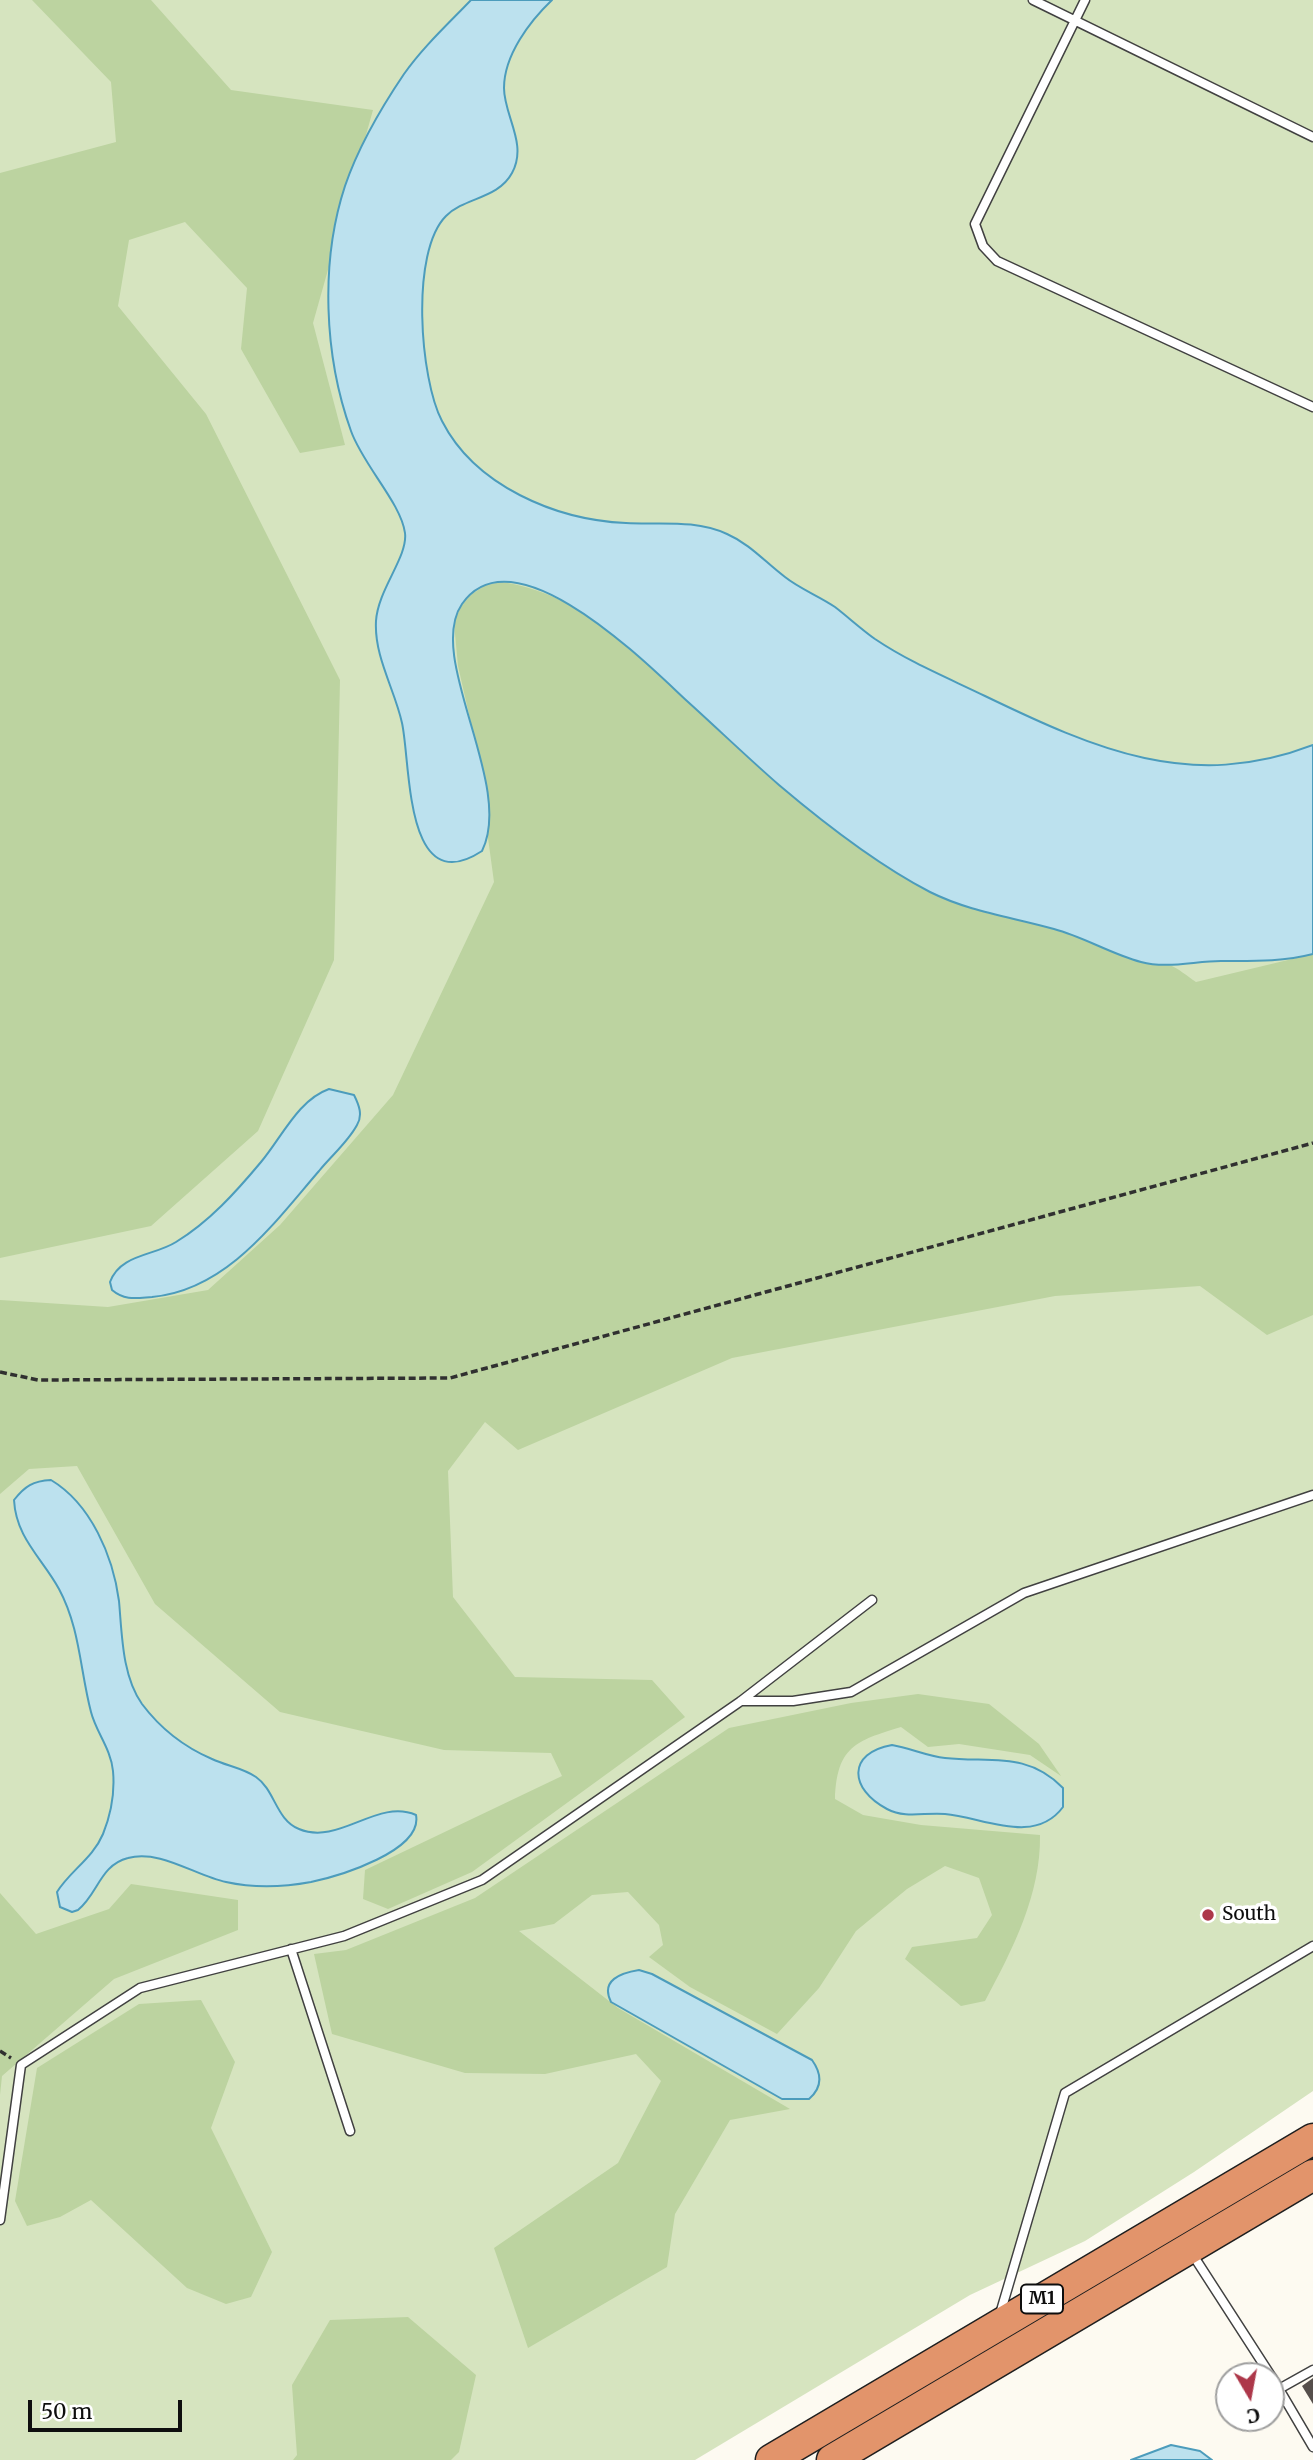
<!DOCTYPE html>
<html>
<head>
<meta charset="utf-8">
<style>
	body { margin:0 }
	#map { position:relative; width:1313px; height:2460px; overflow:hidden; background:#fdfaf1; font-family:Merriweather,serif }
	canvas { display:block }
	.north { position:absolute; left:1215px; top:2362px; width:70px; height:70px; box-sizing:border-box; background:#fff; border:2px solid #9f9f9f; border-radius:50%; rotate:170deg; font-size:19px; font-weight:700; line-height:28px; text-align:center; color:#0e0e0e }
	.north::after { content:''; display:block; margin:auto; width:24px; height:32px; background:#ad384a; clip-path:polygon(50% 0,100% 100%,50% 72%,0 100%) }
	.scale { position:absolute; left:28px; top:2400px; width:154px; height:32px; box-sizing:border-box; border:4px solid #0e0e0e; border-top:0; padding-left:9px; font-size:21px; line-height:24px; white-space:nowrap; color:#0e0e0e; -webkit-text-stroke:5px #fff; paint-order:stroke }
</style>
</head>
<body>
<div id="map">
<canvas width="1313" height="2460"></canvas>
<div class="north">С</div>
<div class="scale">50 m</div>
</div>
<script>
const c = document.querySelector('canvas').getContext('2d');
c.lineJoin = 'round';
function paint(path, color) { c.fillStyle = color; c.fill(path, 'evenodd'); }
function stroke(path, color, width, dash) { c.strokeStyle = color; c.lineWidth = width; c.lineCap = dash ? 'butt' : 'round'; c.setLineDash(dash || []); c.stroke(path); }
function label(font, color, halo, rows, align = 'center') {
  c.font = font + ' Merriweather,serif'; c.lineWidth = 7; c.setLineDash([]); c.textBaseline = 'middle'; c.strokeStyle = halo; c.fillStyle = color; for (const [text, x, y, turn = 0] of rows) {
    c.save(); c.translate(x, y); c.rotate((+turn || 0) * Math.PI / 180); c.textAlign = isNaN(turn) ? turn : align; if (halo) c.strokeText(text, 0, 0); c.fillText(text, 0, 0); c.restore();
  }
}
paint(new Path2D(`
	M0 0H1313V2091L1194 2172 1085 2241 970 2295 695 2460H0Z`), '#d6e4bf');
paint(new Path2D(`
	M32 0H151L231 90 373 110 313 323 345 445 300 453 241 349 247 288 185 222 129 240 118 306 206 414 340 680 334 960 258 1131 151 1226 0 1258V173L116 142 111 82Z
	M502 582C598 596 666 682 733 743 785 791 840 836 900 874 957 910 1011 916 1074 935 1092 940 1109 951 1127 957 1141 962 1156 960 1169 965 1178 968 1187 976 1196 982L1313 954V1315L1267 1335 1200 1286 1055 1296 732 1358 518 1450 485 1422 448 1471 453 1597 515 1677 652 1680 685 1717 472 1872 388 1909 363 1899 365 1870 562 1776 551 1753 444 1750 280 1712 155 1604 77 1466 29 1469 0 1494V1300L108 1307 208 1290 280 1225 393 1095 494 882 488 838 489 802 458 666 454 623 461 606 472 594 486 585Z
	M918 1694 989 1704 1039 1744 1061 1776 1030 1755 959 1744 928 1747 901 1727C855 1741 837 1747 835 1799L863 1815 921 1825 1040 1835C1041 1894 1013 1949 985 2001L961 2006 905 1959 912 1947 977 1938 992 1915 979 1878 945 1866 907 1889 856 1931 819 1988 777 2034 690 1987 649 1957 663 1945 659 1925 628 1892 592 1895 554 1924 519 1931 618 2008 790 2109 730 2120 675 2214 667 2267 528 2348 494 2248 618 2163 661 2081 636 2054 545 2074 465 2073 332 2034 314 1954 346 1950 475 1898 729 1728 851 1703Z
	M131 1884 238 1900V1930L114 1979 2 2076 0 2095V1893L36 1934 109 1909Z
	M201 2000 235 2062 211 2128 272 2252 251 2297 226 2304 187 2288 91 2200 60 2217 27 2226 15 2201 37 2068 139 2004Z
	M408 2317 476 2375 459 2452 451 2460H293L297 2455 292 2385 330 2320Z`), '#bcd3a0');
const water = new Path2D(`
	M471 0H552C530 21 504 55 504 88 504 116 528 144 512 173 498 199 465 197 446 216 410 252 420 379 442 421 475 486 556 520 626 523 660 525 694 519 727 534 750 544 765 562 785 577 800 589 819 596 835 607 848 617 861 629 875 639 909 662 948 678 985 696 1095 749 1191 792 1313 745V954C1282 962 1253 961 1221 961 1195 961 1167 969 1141 962 1111 954 1084 937 1054 929 1012 917 970 912 930 892 876 864 825 824 779 785 748 758 718 729 687 701 648 665 514 529 462 604 425 658 515 785 482 851 404 902 411 763 402 723 395 690 374 657 376 621 378 589 408 557 405 533 401 503 363 465 351 431 324 356 320 262 345 186 358 148 381 108 404 74 423 47 448 24 471 0Z
	M329 1089 354 1095C359 1105 363 1115 357 1125 348 1142 331 1156 319 1171 274 1223 227 1290 152 1297 137 1298 125 1301 112 1290L110 1282C120 1254 154 1256 176 1242 209 1222 236 1192 261 1162 282 1137 298 1100 329 1089Z
	M51 1480C91 1504 113 1556 119 1601 122 1634 122 1676 142 1704 160 1728 184 1747 212 1759 227 1766 243 1768 256 1777 275 1790 276 1820 299 1829 339 1846 377 1798 416 1815 423 1851 339 1876 311 1882 284 1887 253 1888 226 1882 196 1876 160 1849 128 1858 100 1865 98 1894 78 1910L72 1912 60 1907 57 1892C70 1871 93 1858 103 1834 111 1814 115 1793 113 1771 111 1749 96 1732 91 1712 80 1670 80 1628 59 1589 42 1558 16 1538 14 1500 25 1486 33 1481 51 1480Z
	M892 1745C910 1748 927 1756 945 1758 990 1763 1027 1751 1063 1788V1807C1034 1846 983 1817 945 1814 925 1812 906 1819 887 1809 849 1789 847 1753 892 1745Z
	M639 1970 652 1974 812 2060C822 2074 823 2087 809 2099H782L611 2002C600 1980 621 1973 639 1970Z
	M1171 2445 1200 2451 1212 2460H1131Z`);
paint(water, '#bce1ee');
stroke(water, '#4c9cbc', 2);
paint(new Path2D(`
	M1313 2378V2404L1302 2386Z`), '#564f4c');
const lane = new Path2D(`
	M1033 0 1313 137
	M1085 0 975 224 983 246 997 261 1313 407
	M741 1701H793L851 1692 1024 1593 1313 1495
	M291 1949 350 2131
	M0 2220 21 2065 140 1988 344 1936 482 1880 741 1701 872 1600
	M1191 2252 1271 2376
	M1000 2314 1065 2093 1313 1946
	M1271 2376 1279 2389 1313 2370
	M1279 2389 1313 2447`);
const highway = new Path2D(`
	M771 2460 1313 2139
	M832 2460 1313 2175`);
stroke(lane, '#414141', 11);
stroke(highway, '#1f1f1f', 33);
stroke(new Path2D(`
	M0 1372 38 1380 450 1378 1313 1143
	M0 2051 11 2058`), '#303030', 3.5, [7, 3.5]);
stroke(lane, '#fff', 8);
stroke(highway, '#e2946b', 30);
for (const [x, y, r, color] of [
	[1208,1915,7,"#ad384a"]
]) { const dot = new Path2D(); dot.arc(x, y, r, 0, 2 * Math.PI); c.fillStyle = color; c.fill(dot); stroke(dot, '#fff', 2.5); }
for (const [x, y, w] of [
	[1042,2299,42]
]) { const box = new Path2D(); box.roundRect(x - w / 2, y - 14.5, w, 29, 5); c.fillStyle = '#fff'; c.fill(box); stroke(box, '#0e0e0e', 2); }
label('bold 18px', '#0e0e0e', null, [
	["М1",1042,2299]
]);
label('19px', '#0e0e0e', '#fff', [
	["South",1222,1915]
], 'left');
</script>
</body>
</html>
